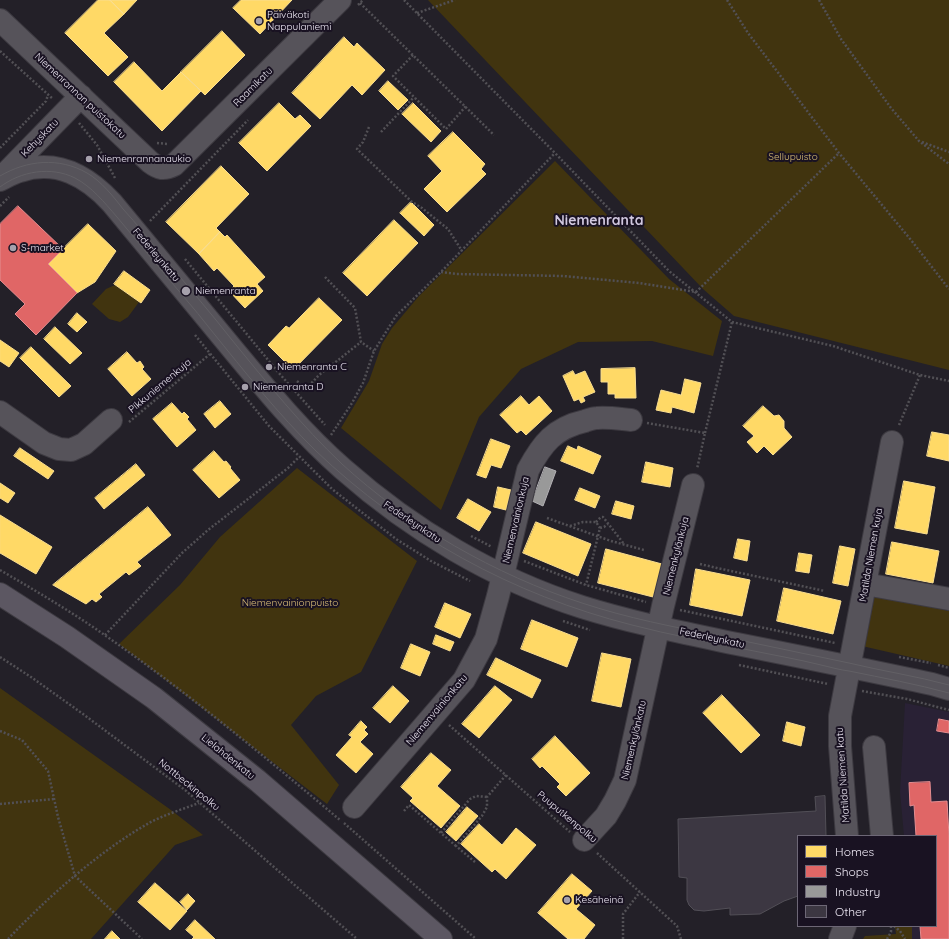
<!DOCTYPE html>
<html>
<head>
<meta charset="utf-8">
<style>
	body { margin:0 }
	#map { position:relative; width:949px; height:939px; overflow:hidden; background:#232028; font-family:Quicksand,sans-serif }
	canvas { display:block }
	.legend { position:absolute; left:797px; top:835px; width:140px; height:92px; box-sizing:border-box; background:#191222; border:1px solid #6d6776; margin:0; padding:5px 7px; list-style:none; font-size:12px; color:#ece7f3 }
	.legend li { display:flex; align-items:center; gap:8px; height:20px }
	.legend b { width:20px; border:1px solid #6d6776 }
</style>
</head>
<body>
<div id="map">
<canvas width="949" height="939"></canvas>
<ul class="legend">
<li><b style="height:11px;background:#ffd966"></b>Homes</li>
<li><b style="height:11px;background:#e06666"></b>Shops</li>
<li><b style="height:11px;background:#999"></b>Industry</li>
<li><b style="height:11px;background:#3c3742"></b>Other</li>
</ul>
</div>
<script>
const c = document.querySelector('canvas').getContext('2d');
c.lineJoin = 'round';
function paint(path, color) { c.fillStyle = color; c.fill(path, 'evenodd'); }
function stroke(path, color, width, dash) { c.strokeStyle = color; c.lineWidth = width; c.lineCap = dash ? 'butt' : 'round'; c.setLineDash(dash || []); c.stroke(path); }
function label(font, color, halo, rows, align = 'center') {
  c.font = font + ' Quicksand,sans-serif'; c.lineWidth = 4; c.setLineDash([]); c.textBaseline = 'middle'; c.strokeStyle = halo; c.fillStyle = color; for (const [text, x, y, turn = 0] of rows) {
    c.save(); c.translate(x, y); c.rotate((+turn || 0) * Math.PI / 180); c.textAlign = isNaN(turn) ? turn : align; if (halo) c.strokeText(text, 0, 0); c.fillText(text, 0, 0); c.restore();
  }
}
paint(new Path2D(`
	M905 703 949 712V939H912V926H936V836H904L900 792Z`), '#292135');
paint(new Path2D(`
	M428 0H949V370L734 316 703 289Z
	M555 161 669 279 722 321 713 356 652 341 578 342 521 369 479 417 441 510 341 428 369 381 382 344 392 328 419 296Z
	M115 285 139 302 128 317 120 322 109 319 92 304 106 289Z
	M297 468 417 561 361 672 316 696 291 725 339 785 327 804 119 644 180 585 220 537Z
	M872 594 949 611V666L862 646Z
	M0 688 171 810 203 835 175 845 91 939H0Z
	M895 926H912V939H863L865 936 896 934Z`), '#41340f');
const homes = new Path2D(`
	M98 0H110L124 14 104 33 128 57 108 76 65 33Z
	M110 0H137L124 14Z
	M241 0H292L260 34 233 8Z
	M222 31 245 55 205 95 181 72Z
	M344 37 354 47 357 43 385 70 362 95 352 85 320 119 292 93Z
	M134 62 162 91 181 72 201 91 162 131 114 82Z
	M388 81 408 100 398 110 379 91Z
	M279 103 295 119 300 115 311 126 267 171 239 143Z
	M413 103 441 131 431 142 402 114Z
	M453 132 485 164 481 169 486 174 447 212 424 189 442 171 428 156Z
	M221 166 249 194 216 228 220 232 199 254 166 222Z
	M411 202 434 225 424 236 400 213Z
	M394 220 418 243 367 296 343 273Z
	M88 224 116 251 95 282 77 293 48 264Z
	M220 232 225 237 227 235 265 277 257 284 263 291 245 308 229 291 234 286 217 268 214 271 199 254Z
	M124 271 150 290 141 303 114 284Z
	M319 298 342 320 293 370 268 345 286 326 289 328Z
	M77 313 87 322 77 332 68 324Z
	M55 327 82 353 70 364 44 339Z
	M0 340 19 353 9 367 0 361Z
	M31 347 71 386 59 397 20 358Z
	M127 352 137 363 140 361 144 367 142 369 151 379 132 396 108 369Z
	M635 368 636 398H615V394H608V382H601V369Z
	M573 371 575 375 585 371 595 392 583 397 585 401 581 403 579 399 574 401 563 376Z
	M685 379 701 383 694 413 672 407 671 413 656 410 661 390 681 395Z
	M521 396 529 405 539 396 552 411 526 435 521 430 517 433 500 415Z
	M220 401 231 414 215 428 204 414Z
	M172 403 182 414 184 412 189 417 187 419 196 430 177 447 153 419Z
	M763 406 774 416 779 415 784 421V428L792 437 773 455 764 446 757 453 747 442 754 436 743 426Z
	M932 432 949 435V461L927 456Z
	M491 439 510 446 501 468 491 465 486 478 477 475Z
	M568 446 577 450 578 446 601 456 593 474 561 461Z
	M20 448 54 471 48 479 14 456Z
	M214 451 224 462 226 461 231 467 230 468 240 480 219 498 193 470Z
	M646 462 673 468 670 487 642 482Z
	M136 464 145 475 104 509 95 498Z
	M904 481 935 487 927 534 895 528Z
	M0 483 15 493 8 503 0 498Z
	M498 487 511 490 506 510 494 507Z
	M580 488 600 496 595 508 575 500Z
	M468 499 491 512 479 531 457 518Z
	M616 501 634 506 631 519 612 514Z
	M148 507 171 535 137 562 141 566 129 575 126 572 99 594 102 597 96 602 92 599 86 604 53 585Z
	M0 515 52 547 36 574 0 553Z
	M536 522 591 544 578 576 523 553Z
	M738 539 750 541 747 561 734 558Z
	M892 542 939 551 933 583 886 574Z
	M840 546 855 549 848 586 833 583Z
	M606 549 662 564 653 597 598 583Z
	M799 553 812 555 809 573 796 571Z
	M696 569 750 580 742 616 690 605Z
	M784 588 841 601 833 634 777 621Z
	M445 603 471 614 460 638 435 627Z
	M532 620 578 638 567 667 521 649Z
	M436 635 454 642 450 651 433 644Z
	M411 644 430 652 420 676 401 668Z
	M602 653 631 659 621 707 592 701Z
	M496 658 541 680 532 698 487 675Z
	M393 686 409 701 390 723 373 708Z
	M495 686 512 700 479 738 462 724Z
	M722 695 760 735 741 753 703 713Z
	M361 721 367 727 364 730 368 734 360 742 373 754 356 773 336 755 352 737 349 735Z
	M787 722 805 727 801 746 783 741Z
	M555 736 590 773 566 796 557 787 560 784 542 766 540 768 532 759Z
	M431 753 451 770 437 786 460 806 441 828 410 801 413 798 401 787Z
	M467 807 478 816 456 841 446 832Z
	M479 824 502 845 516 828 536 845 506 879 495 869 492 872 461 844Z
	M572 874 592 891 576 909 595 925 584 939H568L538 913Z
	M155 883 187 911 170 930 138 902Z
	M188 894 195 901 187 910 180 902Z
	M195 920 215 939H192L194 937 186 930Z
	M112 931 120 939H105Z`);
paint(homes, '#ffd966');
stroke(homes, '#f9dd90', 1);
const shops = new Path2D(`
	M18 206 63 249 48 264 77 293 36 335 15 314 25 304 0 280V224Z
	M939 719 949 721V733L937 731Z
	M930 782 931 802 947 801 949 836V939H921L920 926H936V836H916L914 805 910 806 909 783Z`);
paint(shops, '#e06666');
stroke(shops, '#e48d90', 1);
const industry = new Path2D(`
	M545 467 556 471 543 506 532 501Z`);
paint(industry, '#999');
stroke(industry, '#b2b0b4', 1);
const building = new Path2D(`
	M825 796 826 836H798V896L784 901 760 914 730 915V908L704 911 694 910 689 905 687 900V878L679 877 678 819 816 811 815 797Z`);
paint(building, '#3c3742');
stroke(building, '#524f57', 1);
const minor = new Path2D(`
	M0 20 150 162C159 169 164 170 174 165L340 0
	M3 176 81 96
	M0 180C6 177 13 173 20 171 57 159 87 176 112 203 153 252 194 302 235 352 269 393 303 434 343 469 412 530 494 579 582 607 633 623 685 633 737 644 802 657 867 670 932 684L949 689
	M0 412 44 443 59 449 71 450 84 444 111 420
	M865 584 949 599
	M874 747 882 836
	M354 807 464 680 486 639 498 596 528 470C542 444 554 428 585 421 588 420 593 418 597 418 608 417 620 419 631 420
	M847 836 840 746V716L892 442
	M584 840 606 816 615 801 625 780 663 606 693 485
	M840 939 845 926`);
const major = new Path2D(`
	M0 594 67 637 154 698 258 781 441 939`);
stroke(minor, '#3d3a41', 24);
stroke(major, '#3d3a41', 24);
stroke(new Path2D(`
	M404 0 555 153 669 271 732 322 833 346 920 375 949 381
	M727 0 748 33 839 153 911 240 949 289
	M819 0 841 39 891 108 919 141 949 164
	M360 3 494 135
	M358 5 363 0
	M417 13 455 0
	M0 51 53 99
	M413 55 393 76 446 129 466 106
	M79 123 97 145 115 178
	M369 127 363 142 357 149 412 202 422 208 448 229 462 251
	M381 132 414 97
	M922 142 949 152
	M157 143 168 144
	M0 148 46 101 48 95
	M0 206 9 197
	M150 221 248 120
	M185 259 278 372 325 425
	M441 272 456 274 563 276 639 283 696 292 839 153
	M325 277 355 308 361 342 374 351
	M195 335 269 426 332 489 396 539 431 561 470 581
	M297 381 306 389 319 375 361 342
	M129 422 210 354
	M647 423 705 433 697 469
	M899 425 920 375
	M705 433 732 322
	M331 435 352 403 363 383 374 351 396 316 441 272 555 153
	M547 518 611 541 644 550
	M596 522 601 517H603L624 544
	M570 526 583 522H596L600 528 586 585
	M600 528 604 527 608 524
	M471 536 492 547
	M524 561 586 585 646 602
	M700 564 717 568 825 591
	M0 570C36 591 72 612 106 636 188 693 264 756 340 820
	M680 610 835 643
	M563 621 590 630
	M105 635 182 553 208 530 288 468 299 457
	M0 657 31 677 83 714 185 790 357 939
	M899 657 931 663
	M739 665 828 684
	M938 665 949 668
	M862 691 907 699 949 710
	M449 725 570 832
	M0 731 22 740 48 771 58 817 75 876 142 939
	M0 804 54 799
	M404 811 409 805 441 833
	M344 823 476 939
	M456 846 441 833 470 799 476 796 487 797
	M597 853 677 926 681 939
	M475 862 456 846 482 816 487 807V797L506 775
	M894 926 900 931 905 939
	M8 939C48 897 98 852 149 823 164 815 183 809 199 803
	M623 939V914L640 892
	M887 939 891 932V926`), '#525055', 2.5, [2, 2]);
stroke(minor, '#56535a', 22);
stroke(major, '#5c5762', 22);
stroke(new Path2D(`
	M0 176C27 160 59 157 87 173 101 181 113 196 123 209 137 224 150 241 163 257 186 284 210 312 232 340 267 383 302 426 342 464 408 525 496 575 582 603 627 618 674 627 720 636 763 645 806 654 849 663 882 671 916 676 949 685
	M0 187C21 171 51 166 75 178 92 187 104 202 117 217 130 233 144 249 157 265 175 287 194 308 211 330 245 372 278 414 316 451 404 535 513 595 632 625 670 635 710 642 749 650 773 655 797 659 821 665 830 667 840 670 849 671 883 678 916 684 949 693`), '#626065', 1);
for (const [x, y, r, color] of [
	[259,21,4,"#a6a1ac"],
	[89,159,4,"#a6a1ac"],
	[13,248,4,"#a6a1ac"],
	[186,291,5,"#a6a1ac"],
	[269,367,4,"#a6a1ac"],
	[245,387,4,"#a6a1ac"],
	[567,900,4,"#a6a1ac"]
]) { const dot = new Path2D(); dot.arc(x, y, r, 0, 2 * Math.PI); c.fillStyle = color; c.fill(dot); stroke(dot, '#191222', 1.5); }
label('10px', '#ece7f3', '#191222', [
	["Päiväkoti",267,15],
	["Nappulaniemi",267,27],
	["Niemenrannanaukio",97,159],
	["S-market",21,248],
	["Niemenranta",195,291],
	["Niemenranta C",277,367],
	["Niemenranta D",253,387],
	["Kesäheinä",575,900]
], 'left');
label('10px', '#ece7f3', '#191222', [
	["Raamikatu",253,87,-45],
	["Niemenrannan puistokatu",80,96,43],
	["Kehyskatu",40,138,-46],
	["Federleynkatu",156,255,50],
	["Pikkuniemenkuja",160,386,-40],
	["Niemenvainionkuja",516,520,-77],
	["Federleynkatu",412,522,34],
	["Matilda Niemen kuja",871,555,-80],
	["Niemenkylänkuja",676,556,-76],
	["Federleynkatu",712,638,12],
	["Niemenvainionkatu",437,710,-50],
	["Niemenkylänkatu",634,740,-77],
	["Lielahdenkatu",228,757,39],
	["Matilda Niemen katu",843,775,-94],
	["Nottbeckinpolku",189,785,39],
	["Puuputkenpolku",567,817,40]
]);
label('10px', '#dabe77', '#191222', [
	["Sellupuisto",793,157],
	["Niemenvainionpuisto",290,603]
]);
label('bold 14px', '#d1c8df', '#191222', [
	["Niemenranta",599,221]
]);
</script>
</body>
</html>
